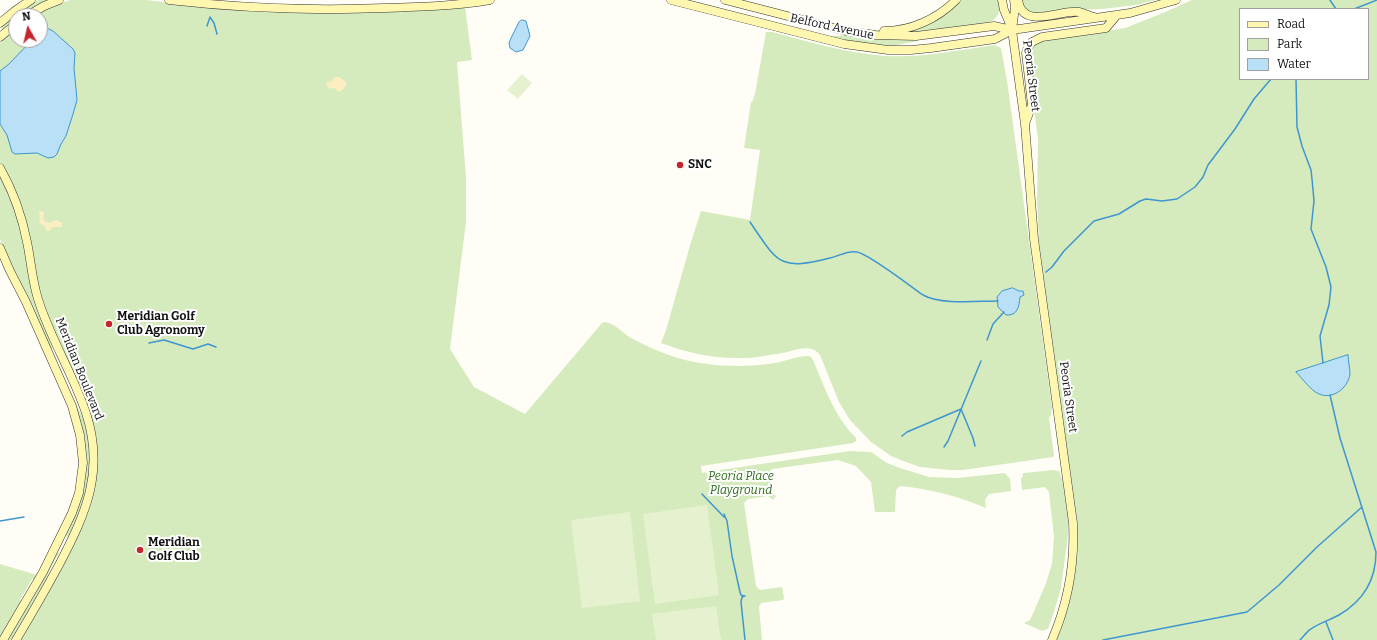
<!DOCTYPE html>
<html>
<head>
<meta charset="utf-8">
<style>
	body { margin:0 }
	#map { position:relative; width:1377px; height:640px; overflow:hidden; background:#fffdf5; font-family:Bitter,serif }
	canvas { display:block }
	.legend { position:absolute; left:1239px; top:8px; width:130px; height:72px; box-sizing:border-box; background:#fff; border:1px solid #a0a0a0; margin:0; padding:5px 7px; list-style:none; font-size:12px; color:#111 }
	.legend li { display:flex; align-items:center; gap:8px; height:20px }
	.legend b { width:20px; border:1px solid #a0a0a0 }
	.north { position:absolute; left:8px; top:8px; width:40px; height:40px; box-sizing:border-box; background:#fff; border:1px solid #a0a0a0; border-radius:50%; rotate:352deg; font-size:11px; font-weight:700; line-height:16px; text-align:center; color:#111 }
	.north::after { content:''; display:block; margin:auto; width:14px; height:18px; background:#c4262e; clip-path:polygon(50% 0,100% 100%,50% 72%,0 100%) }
</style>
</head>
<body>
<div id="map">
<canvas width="1377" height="640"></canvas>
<ul class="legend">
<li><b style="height:5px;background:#fff6b0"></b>Road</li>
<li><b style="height:11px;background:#d5ebbd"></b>Park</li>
<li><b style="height:11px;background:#b9e0f7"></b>Water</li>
</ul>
<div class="north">N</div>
</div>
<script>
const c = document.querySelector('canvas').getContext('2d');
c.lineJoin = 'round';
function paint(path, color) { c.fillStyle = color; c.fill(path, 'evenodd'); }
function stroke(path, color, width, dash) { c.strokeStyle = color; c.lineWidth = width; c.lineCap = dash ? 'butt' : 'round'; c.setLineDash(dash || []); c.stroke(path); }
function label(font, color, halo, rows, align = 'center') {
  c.font = font + ' Bitter,serif'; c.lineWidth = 4; c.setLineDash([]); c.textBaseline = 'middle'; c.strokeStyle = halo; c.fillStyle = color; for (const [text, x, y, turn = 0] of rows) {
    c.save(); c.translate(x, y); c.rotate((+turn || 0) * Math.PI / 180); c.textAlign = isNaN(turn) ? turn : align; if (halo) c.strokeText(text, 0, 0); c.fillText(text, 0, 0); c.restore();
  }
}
paint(new Path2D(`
	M38 0H51L22 16H16V21L3 31 1 29 12 17Z
	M70 0H146L171 3 465 7 472 60 457 62 466 178V222L450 349 474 387 525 414 602 323 605 322C614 323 623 333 631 338 646 346 662 353 678 358 710 367 743 368 775 363 786 361 797 356 808 356L811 357 813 360C825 388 834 416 856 438V441L853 443 701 466 702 473 705 472 709 476 713 477 720 470 850 451 871 452 887 463 900 468 929 477 957 478 1005 473 1010 479 1011 491 989 494 985 500 986 508C958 496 930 489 900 486L896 490 895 512H875L871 482 856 466 838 460 772 469 769 473 772 492 776 496 773 500 768 496 748 499 744 503 756 586 760 590 782 587 784 598 783 600 761 603 759 607 762 640H20L81 529 91 504 94 489 96 449 46 312 10 181 0 162V43L16 28V40H40V16H33L48 8Z
	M960 0H999C1000 10 1000 17 990 22L925 32H909L951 8Z
	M1020 0H1156L1136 5 1102 9 1070 10 1039 14 1025 10Z
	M1192 0H1377V640H1057C1071 603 1079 566 1078 527L1039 242 1037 200 1038 140 1028 58 1031 48 1040 41 1125 28 1163 13ZM1240 9H1368V79H1240Z
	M766 32H772C809 42 847 53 886 56 922 58 959 50 995 45L1001 48 1007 81 1052 407 1051 415 1049 418 1054 455 1053 457 963 470H949L920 467 901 460 891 456 871 442 850 420 839 402 820 355C809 341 791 353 776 354 765 356 754 358 743 358 714 359 687 353 661 343L666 330 691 242 701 211 750 220 760 150 744 148 751 102H752L755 94Z
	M852 35 918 39V41L892 46 857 43 833 38V36Z
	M0 175 18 218 53 350 50 347 0 239Z
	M74 400 84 420 89 443 90 467 85 500 71 534 66 537V535L84 483 73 401Z
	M1053 470 1059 471 1062 478 1068 519V535L1061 588 1054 612 1048 629 1042 631 1024 623 1030 620 1045 586 1052 564 1054 537 1049 492 1045 487 1022 490 1021 479 1023 476V473H1024Z
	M57 552 59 553 50 569 43 588 12 640H6Z
	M0 564 37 575 34 580 32 579 20 600 22 602 0 638Z`), '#d5ebbd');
paint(new Path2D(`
	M337 77H339L346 82V86L340 92 337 91 335 88 330 89 326 85 327 82 332 81 334 78Z
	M39 211 44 212 43 218 46 222 49 223 56 220 62 223V227H53L48 231 46 230 45 226 39 223 40 218Z`), '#fbeec1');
paint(new Path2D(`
	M522 74 532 83 518 99 507 90Z
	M707 505 719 595 655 604 643 514Z
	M630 512 640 601 582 608 571 520Z
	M716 606 721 640H656L652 614Z`), '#e6f2cf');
const water = new Path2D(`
	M522 20 526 21 530 36 523 50 516 52 510 48 509 43 511 38 519 22Z
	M47 28 53 31 73 49 75 53 74 68 77 100 73 114 66 136 61 144 57 154 54 157 48 158 37 153 15 154 12 152 7 135 0 124V71L9 64 32 40H40V32Z
	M1013 288 1019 291H1023L1024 295 1020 297C1019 306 1018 316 1006 315L998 307 997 297 1002 291Z
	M1348 355C1348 361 1350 368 1350 374 1348 388 1333 400 1319 394 1310 390 1303 379 1296 372Z`);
paint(water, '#b9e0f7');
stroke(water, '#3f96cf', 1);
stroke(new Path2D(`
	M1330 0 1336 9
	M1354 9 1377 0
	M207 26 210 17 214 23 217 34
	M1296 79 1297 127 1302 146 1311 170 1312 179 1314 201 1311 229 1326 267 1331 287 1329 305 1320 336 1323 363
	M750 222C778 263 779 271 830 258 839 256 848 250 857 252 869 254 910 286 923 295 941 305 977 301 998 301
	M1046 272 1052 267 1064 251 1094 221 1119 214 1140 201 1146 199 1162 201 1177 199 1195 187 1203 177 1208 165 1235 129 1254 99 1271 79
	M987 340 993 324 1004 312
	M149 343 164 340 193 349 208 344 216 347
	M902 436 907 432 961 409 973 438 975 446
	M944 447 948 441 981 361
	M702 494 724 517
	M724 514 727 521 732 556 740 592 741 595 744 596
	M0 521 24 517
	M1326 622 1333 640
	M745 640 741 602 742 597 745 596
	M1103 640 1247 612 1279 585 1317 547 1362 507
	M1300 640C1304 636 1307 631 1311 629 1319 623 1330 620 1339 615 1363 601 1376 580 1376 552L1340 438 1330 395`), '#3f96cf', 1.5);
const secondary = new Path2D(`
	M169 0C240 8 312 11 384 8 420 7 455 6 490 0
	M671 0 844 44 888 50H911L931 48 995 39 1012 30 1130 13 1176 0
	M725 0 846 31 876 35 916 36 994 26 1012 30
	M1002 0 1004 10 1012 29
	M1014 0 1015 8 1012 30 1025 124 1034 239 1073 523C1075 564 1068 603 1052 640
	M1018 0C1022 31 1061 9 1079 12 1084 13 1089 16 1094 17
	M27 16 44 6 59 0
	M0 23 16 10 31 0
	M884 31C911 31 937 19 956 0
	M0 37 16 24
	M1025 124 1032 105 1026 53 1028 47 1032 42 1042 37 1106 28 1117 15
	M0 168C13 191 22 216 27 242 31 261 32 280 38 299 50 338 73 374 86 413 105 471 86 513 60 563 46 589 31 615 16 640
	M0 248 10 271 26 302 72 406 80 435 83 463 79 493 72 513 43 572 3 640`);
stroke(secondary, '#333', 9);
stroke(secondary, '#fff6b0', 8);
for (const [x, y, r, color] of [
	[680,165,4,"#c4262e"],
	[109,324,4,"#c4262e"],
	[140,550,4,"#c4262e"]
]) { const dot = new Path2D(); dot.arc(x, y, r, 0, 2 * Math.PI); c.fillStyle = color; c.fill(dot); stroke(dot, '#fff', 1.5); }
label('12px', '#111', '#fff', [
	["Belford Avenue",832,27,12],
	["Peoria Street",1031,76,83],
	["Meridian Boulevard",79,369,68],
	["Peoria Street",1068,397,82]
]);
label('bold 12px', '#111', '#fff', [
	["SNC",688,165],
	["Meridian Golf",117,317],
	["Club Agronomy",117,331],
	["Meridian",148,543],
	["Golf Club",148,557]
], 'left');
label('italic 12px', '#2f6b1f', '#fff', [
	["Peoria Place",741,477],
	["Playground",741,491]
]);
</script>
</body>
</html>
